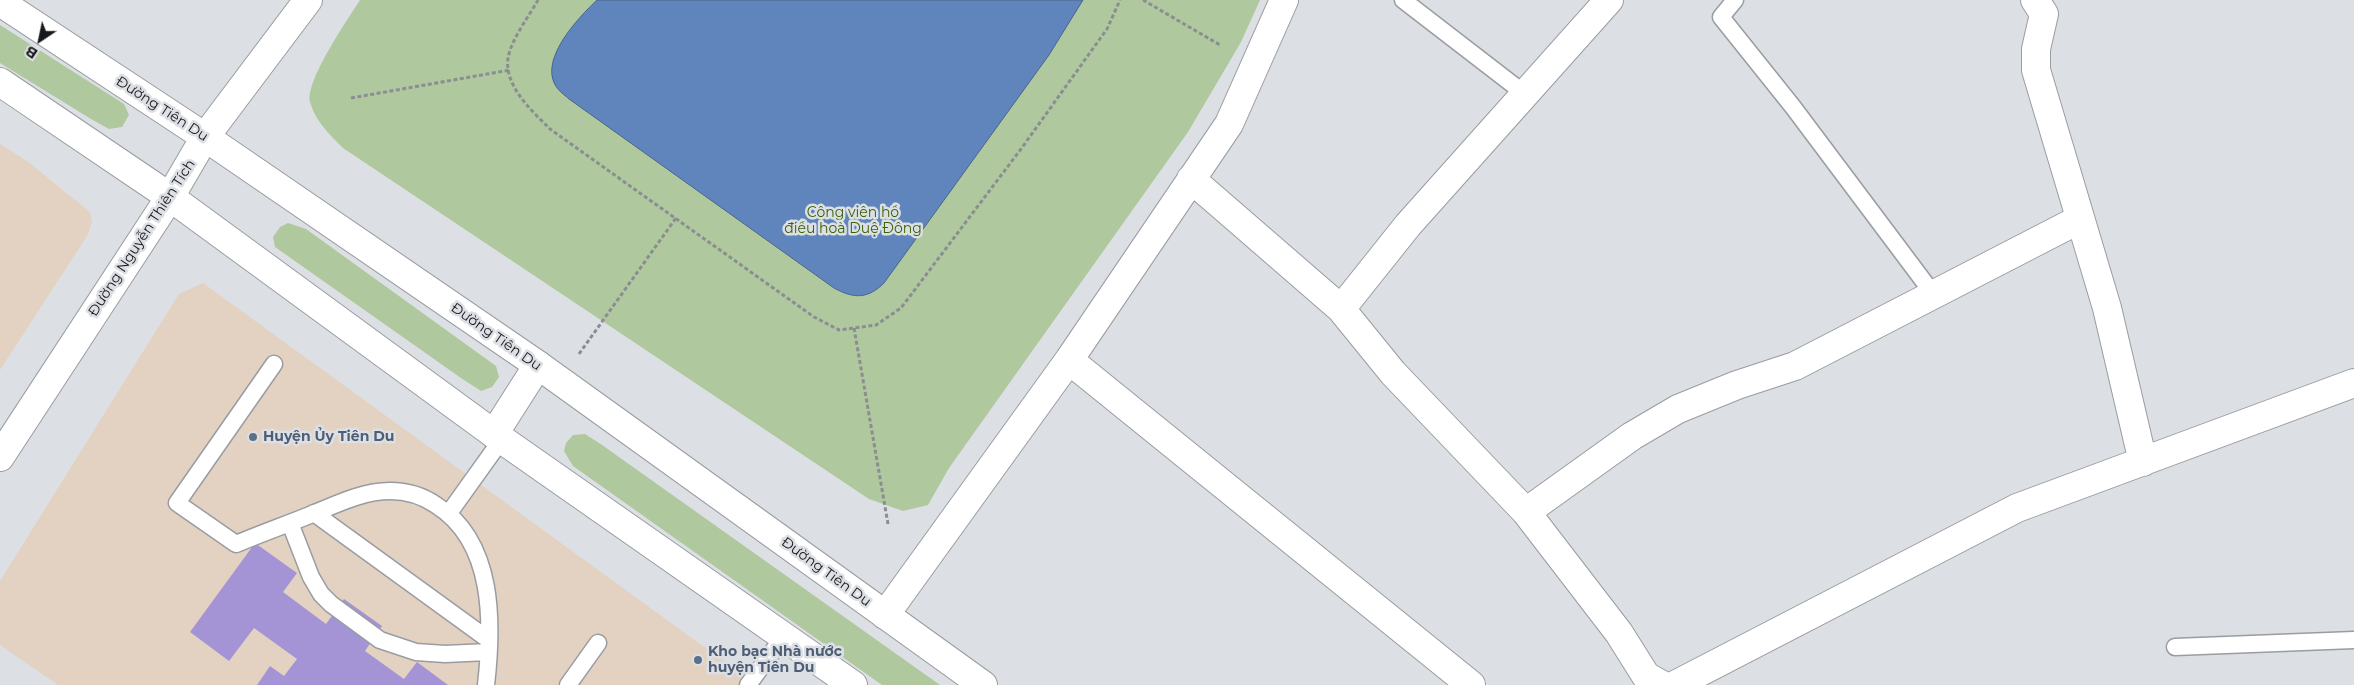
<!DOCTYPE html>
<html>
<head>
<meta charset="utf-8">
<style>
	body { margin:0 }
	#map { position:relative; width:2354px; height:685px; overflow:hidden; background:#dcdfe4; font-family:Montserrat,sans-serif }
	canvas { display:block }
	.north { position:absolute; left:15px; top:15px; width:50px; height:50px; -webkit-text-stroke:4px #dcdfe4; paint-order:stroke; rotate:214deg; font-size:14px; font-weight:700; line-height:20px; text-align:center; color:#18191b }
	.north::after { content:''; display:block; margin:auto; width:18px; height:22px; background:#18191b; clip-path:polygon(50% 0,100% 100%,50% 72%,0 100%) }
</style>
</head>
<body>
<div id="map">
<canvas width="2354" height="685"></canvas>
<div class="north">B</div>
</div>
<script>
const c = document.querySelector('canvas').getContext('2d');
c.lineJoin = 'round';
function paint(path, color) { c.fillStyle = color; c.fill(path, 'evenodd'); }
function stroke(path, color, width, dash) { c.strokeStyle = color; c.lineWidth = width; c.lineCap = dash ? 'butt' : 'round'; c.setLineDash(dash || []); c.stroke(path); }
function label(font, color, halo, rows, align = 'center') {
  c.font = font + ' Montserrat,sans-serif'; c.lineWidth = 5; c.setLineDash([]); c.textBaseline = 'middle'; c.strokeStyle = halo; c.fillStyle = color; for (const [text, x, y, turn = 0] of rows) {
    c.save(); c.translate(x, y); c.rotate((+turn || 0) * Math.PI / 180); c.textAlign = isNaN(turn) ? turn : align; if (halo) c.strokeText(text, 0, 0); c.fillText(text, 0, 0); c.restore();
  }
}
paint(new Path2D(`
	M0 144 27 161 90 212 92 222 87 236 0 370Z
	M203 283 689 636 759 685H58L0 645V581L179 294Z`), '#e3d2c1');
paint(new Path2D(`
	M360 0H1260L1241 42 1188 132 949 468 928 505 903 511 869 499 343 148C329 134 316 122 310 102 305 81 348 19 360 0Z
	M0 25 124 104 129 115 122 127 109 129 91 119 0 63Z
	M288 223 306 229 496 366 499 377 492 387 481 391 461 378 275 247 273 237 280 227Z
	M585 434 602 445 940 685H882L573 466 564 451 566 443 573 435Z`), '#afc89e');
const water = new Path2D(`
	M597 0H1083L1049 55 884 283C868 299 854 299 834 288L569 99C566 96 561 93 558 89 536 62 578 18 597 0Z`);
paint(water, '#6085bd');
stroke(water, '#4a658c', 1);
paint(new Path2D(`
	M255 543 297 573 283 592 326 624 344 599 382 626 365 651 404 679 417 662 448 685H257L270 666 284 676 297 659 254 628 229 661 190 632Z`), '#a594d5');
const service = new Path2D(`
	M1403 0 1525 94
	M1735 0 1721 17 1793 107 1934 295
	M274 364 177 503 236 544C260 534 285 525 310 515 335 505 362 491 390 491 406 491 423 496 436 505 495 542 493 624 486 685
	M314 513 489 640
	M449 513 502 439
	M290 523 311 577 321 594 331 604 380 640 416 652 445 654 488 652
	M2175 647 2354 640
	M568 685 598 643
	M748 685 784 636`);
const minor = new Path2D(`
	M2035 0 2044 14 2036 49V70L2107 308 2143 462
	M1191 179 1341 309 1393 373 1526 512 1619 633 1646 676 1662 685
	M1341 309 1408 225 1609 0
	M1069 360 1471 685
	M494 434 538 365
	M0 457 170 197 205 137 308 0
	M1526 512 1632 436 1678 409 1737 385 1795 366 2080 219
	M885 615 1069 360 1229 124 1284 0
	M1675 685 2017 508 2354 383`);
const secondary = new Path2D(`
	M0 2 205 137 538 365 983 685
	M0 82 170 197 494 434 853 685`);
stroke(service, '#999ca1', 19);
stroke(minor, '#999ca1', 30);
stroke(secondary, '#999ca1', 30);
stroke(new Path2D(`
	M538 0C529 16 511 40 508 58 504 86 532 111 550 129L814 317 839 330 876 325 901 308 1021 149 1107 29 1120 0
	M1143 0 1220 45
	M351 98 510 70
	M854 328 888 524
	M579 354 676 218`), '#8b8e91', 3, [4, 2.5]);
stroke(service, '#fff', 16);
stroke(minor, '#fff', 28);
stroke(secondary, '#fff', 28);
for (const [x, y, r, color] of [
	[253,437,5,"#5c6f8a"],
	[698,660,5,"#5c6f8a"]
]) { const dot = new Path2D(); dot.arc(x, y, r, 0, 2 * Math.PI); c.fillStyle = color; c.fill(dot); stroke(dot, '#dcdfe4', 2); }
label('14px', '#18191b', '#dcdfe4', [
	["Đường Tiên Du",162,109,33],
	["Đường Nguyễn Thiên Tích",142,238,-57],
	["Đường Tiên Du",496,337,35],
	["Đường Tiên Du",826,572,36]
]);
label('14px', '#386303', '#dcdfe4', [
	["Công viên hồ",853,213],
	["điều hoà Duệ Đông",853,229]
]);
label('bold 14px', '#4e5e75', '#dcdfe4', [
	["Huyện Ủy Tiên Du",263,437],
	["Kho bạc Nhà nước",708,652],
	["huyện Tiên Du",708,668]
], 'left');
</script>
</body>
</html>
